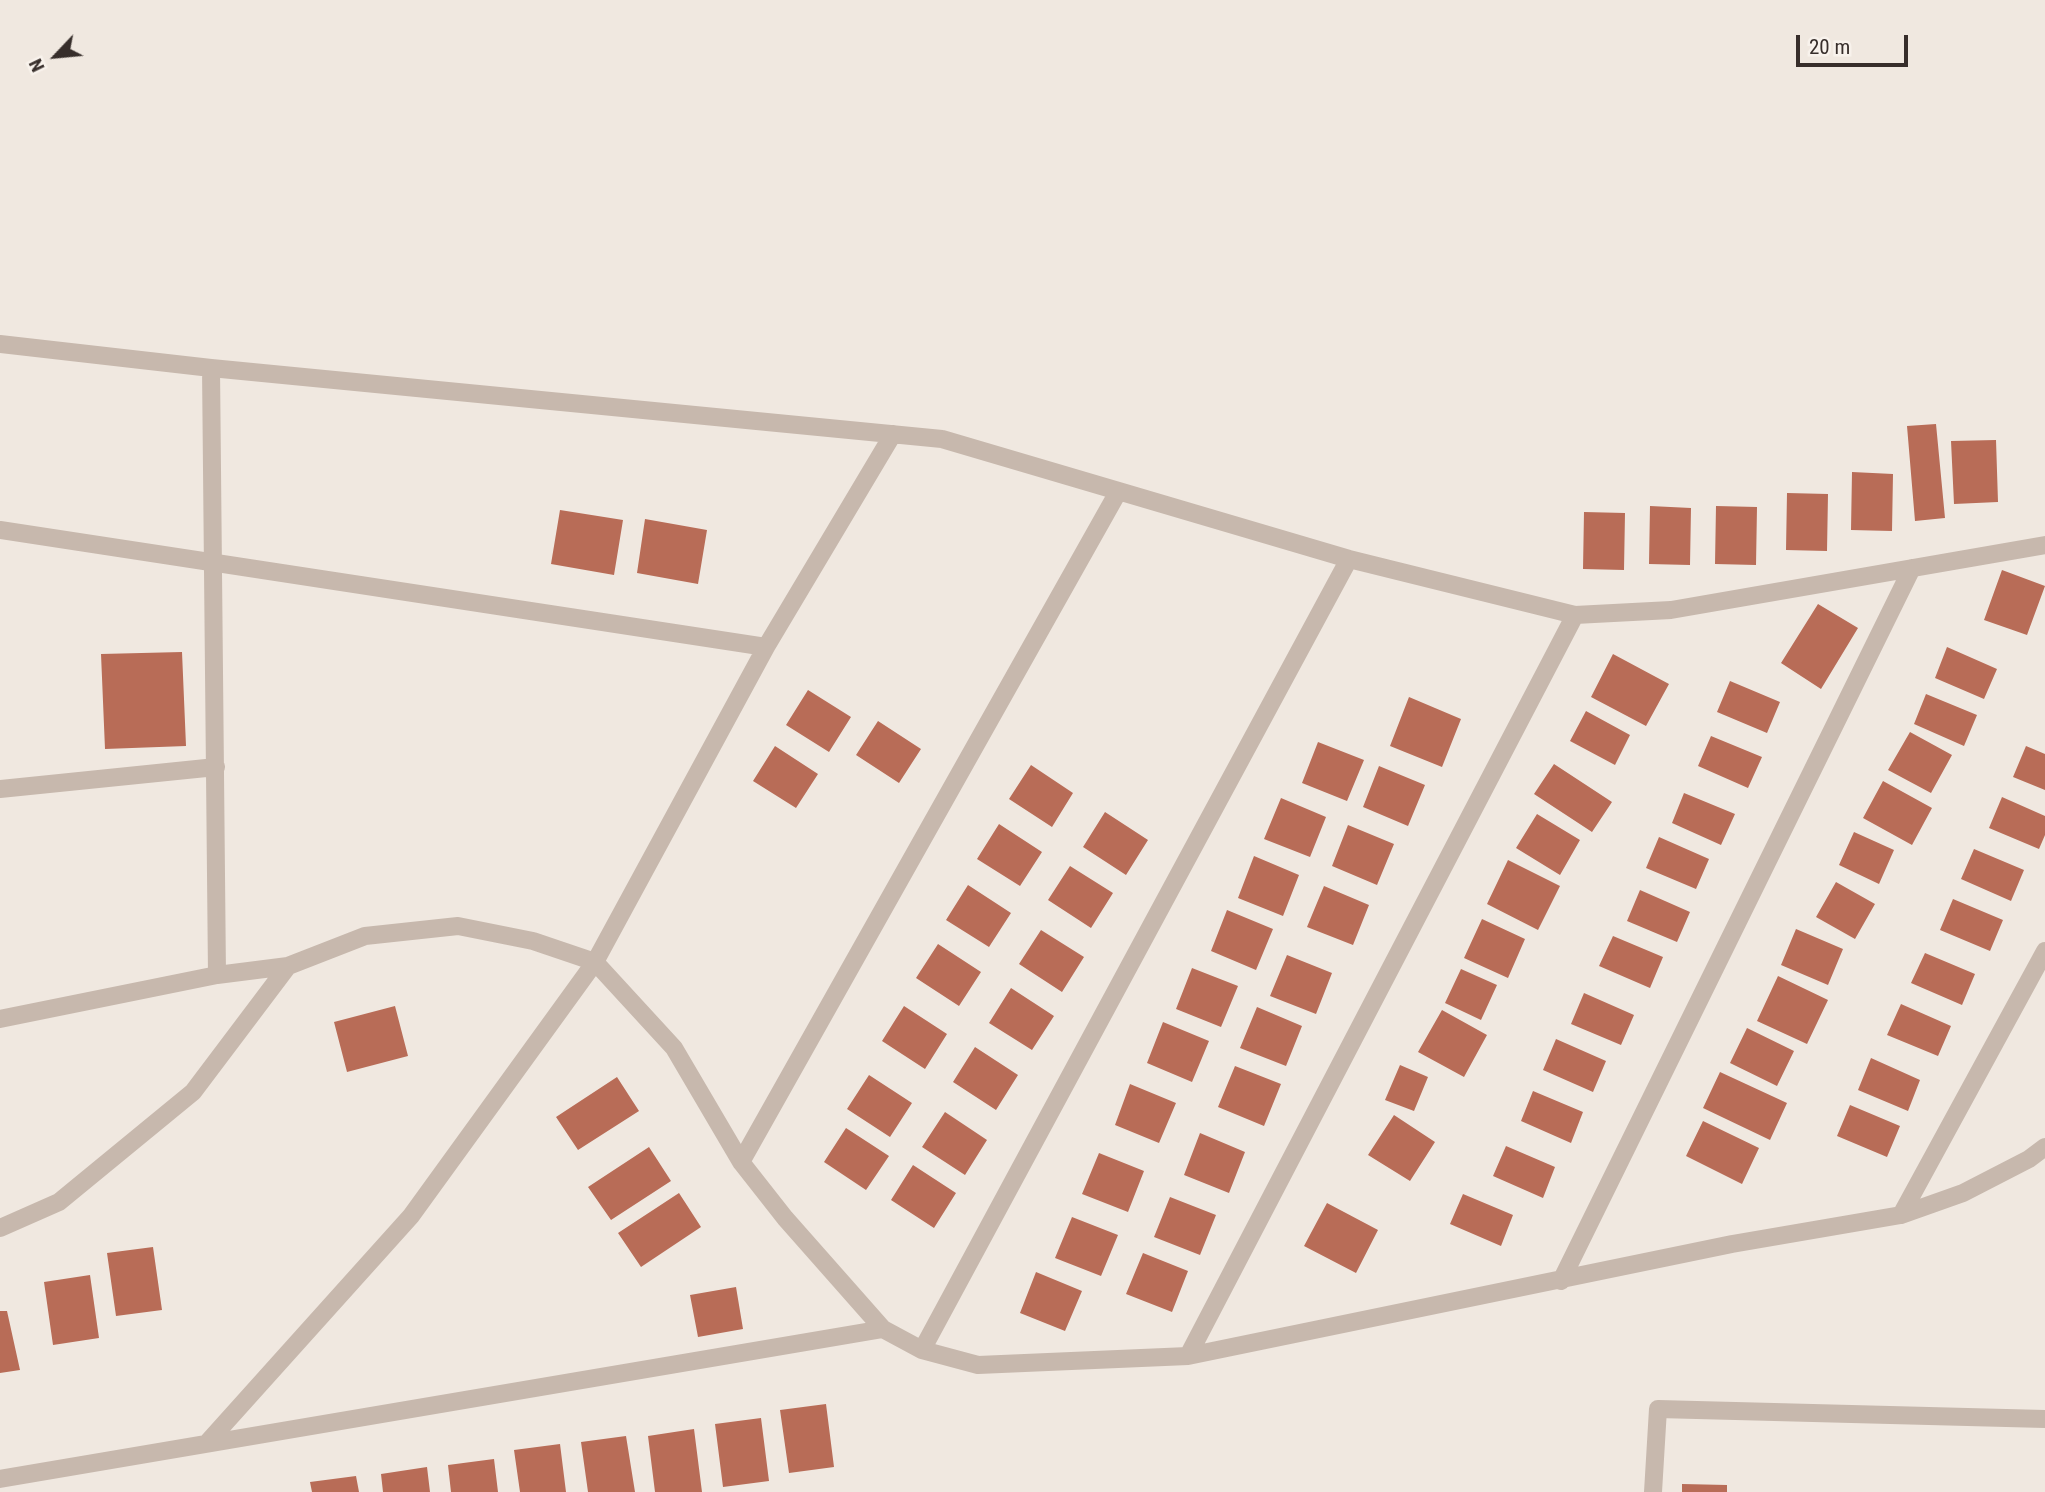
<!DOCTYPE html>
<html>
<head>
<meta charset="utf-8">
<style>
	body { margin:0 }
	#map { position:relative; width:2045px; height:1492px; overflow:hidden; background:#f0e8e0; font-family:"Roboto Condensed",sans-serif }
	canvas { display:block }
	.north { position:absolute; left:21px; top:21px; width:70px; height:70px; -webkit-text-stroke:5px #f8f2ec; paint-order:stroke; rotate:244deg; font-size:19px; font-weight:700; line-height:28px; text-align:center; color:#372e2b }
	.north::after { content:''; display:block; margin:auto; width:24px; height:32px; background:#372e2b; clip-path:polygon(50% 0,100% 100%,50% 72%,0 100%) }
	.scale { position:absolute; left:1796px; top:35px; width:112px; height:32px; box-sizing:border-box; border:4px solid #372e2b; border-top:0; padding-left:9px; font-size:21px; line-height:24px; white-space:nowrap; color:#372e2b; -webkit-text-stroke:5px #f8f2ec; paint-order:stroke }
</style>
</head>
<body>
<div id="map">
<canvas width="2045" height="1492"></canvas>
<div class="north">N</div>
<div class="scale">20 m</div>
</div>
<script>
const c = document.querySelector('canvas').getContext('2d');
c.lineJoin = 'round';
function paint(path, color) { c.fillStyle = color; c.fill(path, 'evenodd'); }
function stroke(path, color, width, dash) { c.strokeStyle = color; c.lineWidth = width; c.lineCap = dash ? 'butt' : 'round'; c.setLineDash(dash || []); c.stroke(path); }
paint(new Path2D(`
	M1936 424 1945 518 1915 521 1907 426Z
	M1996 440 1998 502 1954 504 1951 441Z
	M1852 472 1893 474 1892 531 1851 530Z
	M1787 493 1828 494 1827 551 1786 550Z
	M1650 506 1691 508 1690 565 1649 564Z
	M1716 506 1757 507 1756 565 1715 564Z
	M560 510 623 520 614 575 551 564Z
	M1584 512 1625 513 1624 570 1583 569Z
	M645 519 707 530 698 584 637 573Z
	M2002 570 2045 586 2027 635 1984 620Z
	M1818 604 1858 628 1821 689 1781 663Z
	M1947 647 1997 669 1984 699 1935 678Z
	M182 652 186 746 105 749 101 654Z
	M1613 654 1669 684 1646 726 1591 697Z
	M1730 681 1780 702 1767 733 1717 712Z
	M808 690 851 717 829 752 786 725Z
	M1926 694 1977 715 1964 746 1914 724Z
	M1409 697 1461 719 1442 767 1390 746Z
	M1586 711 1630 735 1615 765 1570 741Z
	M878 721 921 749 899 783 856 755Z
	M1910 732 1952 755 1931 793 1888 770Z
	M1711 736 1762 757 1748 788 1698 766Z
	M1318 742 1364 760 1347 801 1302 783Z
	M775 746 818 774 796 808 753 781Z
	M2026 746 2045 754V790L2013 777Z
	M1554 764 1612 802 1592 832 1534 794Z
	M1031 765 1073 793 1052 827 1009 799Z
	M1379 766 1425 785 1408 826 1363 807Z
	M1883 781 1932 808 1912 845 1863 818Z
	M1684 793 1735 814 1721 845 1672 823Z
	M2002 797 2045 816V835L2039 849 1989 828Z
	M1281 798 1326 817 1310 857 1264 839Z
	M1105 812 1148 840 1126 875 1083 847Z
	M1537 814 1580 840 1560 875 1516 848Z
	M999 824 1042 852 1020 886 977 859Z
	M1348 825 1394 844 1377 885 1332 866Z
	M1854 832 1894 850 1879 884 1839 865Z
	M1659 837 1709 859 1696 889 1646 868Z
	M1974 849 2024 870 2011 901 1961 879Z
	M1254 856 1299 875 1283 916 1238 898Z
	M1508 860 1560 886 1538 930 1487 904Z
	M1070 866 1113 893 1091 928 1048 900Z
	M1836 882 1875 904 1855 939 1816 917Z
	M968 885 1011 913 989 947 946 920Z
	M1324 886 1369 905 1353 945 1307 927Z
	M1640 890 1690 912 1677 942 1627 921Z
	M1953 899 2003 920 1990 951 1940 930Z
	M1227 910 1273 929 1256 970 1211 951Z
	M1482 919 1525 939 1508 978 1464 958Z
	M1796 929 1843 949 1828 985 1781 965Z
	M1041 930 1084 957 1062 992 1019 964Z
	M1613 936 1663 957 1650 988 1599 966Z
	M938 944 981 972 959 1006 916 978Z
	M1925 953 1975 974 1962 1005 1911 983Z
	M1287 955 1332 973 1316 1014 1270 996Z
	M1192 968 1238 986 1221 1027 1176 1009Z
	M1461 969 1497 985 1481 1020 1445 1003Z
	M1778 976 1828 1000 1807 1044 1757 1021Z
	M1011 988 1054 1016 1032 1050 989 1023Z
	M1584 993 1634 1015 1621 1045 1571 1024Z
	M1901 1004 1951 1026 1938 1056 1887 1035Z
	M395 1006 408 1056 347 1072 334 1022Z
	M904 1006 947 1034 925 1069 882 1041Z
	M1257 1007 1302 1026 1286 1066 1240 1048Z
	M1442 1010 1487 1035 1464 1077 1418 1052Z
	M1163 1022 1209 1041 1192 1082 1147 1063Z
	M1747 1028 1794 1051 1777 1086 1730 1063Z
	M1556 1039 1606 1061 1593 1092 1543 1070Z
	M975 1047 1018 1075 996 1110 953 1082Z
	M1871 1058 1920 1080 1908 1111 1858 1090Z
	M1400 1065 1428 1077 1414 1111 1385 1100Z
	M1235 1066 1281 1084 1264 1126 1218 1107Z
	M1720 1072 1787 1103 1770 1140 1703 1108Z
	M869 1075 912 1103 890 1137 847 1109Z
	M617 1077 639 1111 578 1150 556 1117Z
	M1130 1084 1176 1103 1159 1143 1115 1125Z
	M1533 1091 1583 1112 1571 1143 1521 1121Z
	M1850 1105 1900 1126 1887 1157 1837 1136Z
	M945 1112 987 1140 965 1175 922 1147Z
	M1394 1115 1435 1142 1410 1181 1368 1155Z
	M1703 1121 1759 1148 1742 1184 1686 1156Z
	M846 1128 889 1156 866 1190 824 1162Z
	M1200 1133 1245 1152 1229 1193 1184 1175Z
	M1506 1146 1555 1167 1543 1198 1493 1176Z
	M649 1147 671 1181 611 1220 588 1187Z
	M1099 1153 1144 1171 1128 1212 1082 1194Z
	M913 1165 956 1193 934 1228 891 1200Z
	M679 1193 701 1227 641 1267 618 1233Z
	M1463 1194 1513 1215 1501 1246 1450 1224Z
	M1170 1197 1216 1215 1200 1255 1154 1237Z
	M1327 1203 1378 1230 1356 1273 1304 1246Z
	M1072 1217 1118 1235 1101 1276 1055 1258Z
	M153 1247 162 1310 116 1316 107 1253Z
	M1143 1253 1188 1271 1172 1312 1126 1294Z
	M1036 1272 1082 1291 1065 1331 1020 1313Z
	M90 1275 99 1338 53 1345 44 1282Z
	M736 1287 743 1329 698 1337 690 1295Z
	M0 1311H7L20 1370 0 1373Z
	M826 1404 834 1467 789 1473 780 1410Z
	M761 1418 769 1481 723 1487 715 1424Z
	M694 1429 702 1492H655L648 1436Z
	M626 1436 635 1492H588L581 1442Z
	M560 1444 566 1492H520L514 1450Z
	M494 1459 498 1492H451L448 1465Z
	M427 1467 430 1492H383L381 1474Z
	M356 1476 359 1492H312L310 1482Z
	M1682 1484 1727 1485V1492H1682Z`), '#b86c57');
stroke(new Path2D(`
	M0 344 211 368 942 439 1349 559 1575 615 1671 610 2045 545
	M211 368 217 975
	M0 530 766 647
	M0 789 216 767
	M0 1019 217 975 288 966
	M741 1162 1118 492
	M1901 1215 2045 951
	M0 1228 59 1202 193 1092 288 966 365 936 458 926 533 941 595 962 674 1048 741 1162 785 1218 883 1329 922 1350 978 1365 1188 1356 1732 1244 1901 1215 1963 1193 2029 1159 2045 1147
	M1561 1281 1912 568
	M922 1350 1349 559
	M1188 1356 1575 615
	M207 1443 411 1216 595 962 766 647 893 434
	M0 1479 883 1329
	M1653 1492 1658 1409 2045 1419`), '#c7b8ad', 18);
</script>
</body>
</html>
